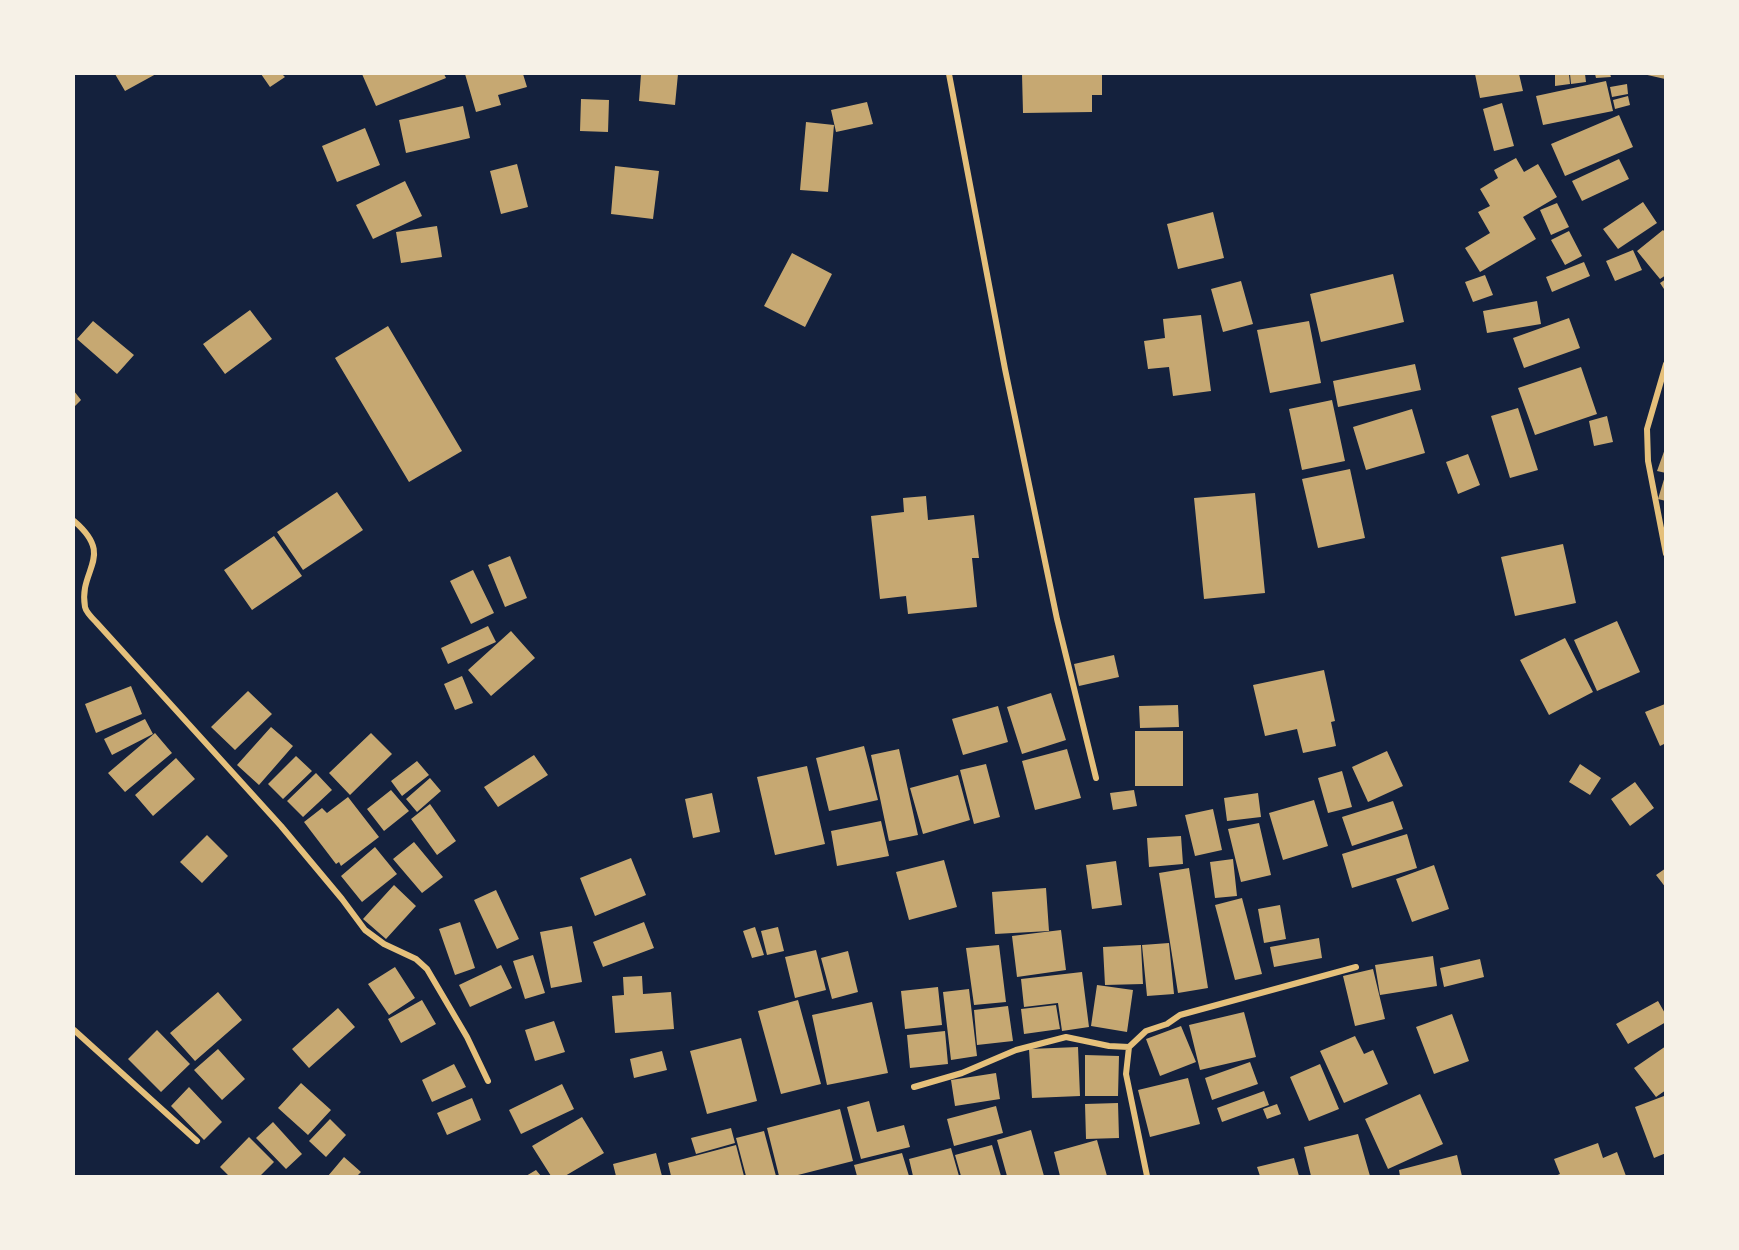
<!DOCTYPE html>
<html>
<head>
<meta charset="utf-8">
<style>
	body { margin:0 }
	#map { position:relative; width:1739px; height:1250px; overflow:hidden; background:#14213d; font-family:"Noto Serif",serif }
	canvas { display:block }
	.frame { position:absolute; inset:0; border:75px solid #f6f1e7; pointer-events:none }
</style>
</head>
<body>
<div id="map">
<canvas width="1739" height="1250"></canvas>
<div class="frame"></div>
</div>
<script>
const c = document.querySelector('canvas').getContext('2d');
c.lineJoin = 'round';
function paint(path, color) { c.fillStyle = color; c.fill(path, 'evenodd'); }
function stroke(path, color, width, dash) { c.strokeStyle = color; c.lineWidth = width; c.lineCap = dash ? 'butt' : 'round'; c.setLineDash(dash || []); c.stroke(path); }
paint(new Path2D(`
	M115 74H156L125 91Z
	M261 74H282L285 77 270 87Z
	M362 74H444L446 78 376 106Z
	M465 74H523L527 87 498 95 501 105 476 112Z
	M641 74H678L675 105 639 101Z
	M1022 74H1102V95H1092V112L1023 113Z
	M1475 74H1519L1523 91 1480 98Z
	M1569 74 1570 84 1555 86V75Z
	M1570 74H1585L1586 82 1571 84Z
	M1595 74H1610L1611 77 1596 78Z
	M1643 74H1666L1665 79Z
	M1606 81 1613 111 1543 125 1536 96Z
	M1627 84 1628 94 1612 97 1610 87Z
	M1628 96 1630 105 1615 109 1613 100Z
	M581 99 609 100 608 132 580 131Z
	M867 102 873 124 836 132 831 110Z
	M1502 103 1514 146 1494 151 1483 109Z
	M463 106 470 138 406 153 399 120Z
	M1619 115 1633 147 1565 176 1551 144Z
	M806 122 834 125 828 192 800 190Z
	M365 128 380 165 337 182 322 146Z
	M1516 158 1524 172 1538 164 1557 197 1523 217 1536 239 1480 272 1465 248 1490 233 1478 212 1490 206 1480 189 1498 178 1494 170Z
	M1619 159 1629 179 1582 201 1572 181Z
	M517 164 528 207 501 214 490 171Z
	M615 166 659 171 653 219 611 214Z
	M405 181 422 216 373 239 356 205Z
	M1643 202 1657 223 1618 249 1603 229Z
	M1557 203 1569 227 1551 235 1540 210Z
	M1213 212 1224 258 1178 269 1167 224Z
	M437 226 442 257 401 263 396 232Z
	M1663 230 1666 233V275L1660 279 1637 251Z
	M1569 231 1582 256 1565 265 1551 240Z
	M1633 250 1642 270 1615 281 1606 261Z
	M792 253 832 274 805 327 764 306Z
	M1584 262 1590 276 1552 292 1546 277Z
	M1393 274 1404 322 1321 342 1310 294Z
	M1485 275 1493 295 1473 302 1465 282Z
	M1666 279V292L1660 283Z
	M1241 281 1253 324 1223 332 1211 289Z
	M1537 301 1541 324 1487 333 1483 311Z
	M250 310 272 339 225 374 203 344Z
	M1201 315 1211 391 1173 396 1169 367 1148 369 1144 341 1165 338 1163 319Z
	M1569 318 1580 348 1524 368 1513 338Z
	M93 321 134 355 117 374 77 339Z
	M1309 321 1321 383 1270 393 1257 330Z
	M388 326 462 451 409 482 335 358Z
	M1415 364 1421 390 1338 407 1333 381Z
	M1581 367 1597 414 1535 435 1518 388Z
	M74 391 81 400 74 407Z
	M1332 400 1345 461 1302 470 1289 409Z
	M1518 408 1538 470 1510 478 1491 416Z
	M1412 409 1425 453 1366 470 1353 427Z
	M1607 416 1613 442 1594 446 1589 421Z
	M1666 446V473L1657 471Z
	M1468 454 1480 485 1458 494 1446 462Z
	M1350 469 1365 538 1318 548 1302 479Z
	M1665 476H1666V501L1658 499Z
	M337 492 363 530 303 570 277 532Z
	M1255 493 1265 593 1204 599 1194 498Z
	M926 496 928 520 974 515 979 558H972L977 607 908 614 906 596 880 599 871 516 904 512 903 498Z
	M274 536 302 576 252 610 224 570Z
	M1563 544 1576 603 1515 616 1501 557Z
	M510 556 527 598 505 607 488 565Z
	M473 570 494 613 471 624 450 581Z
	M1617 621 1640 672 1597 691 1574 640Z
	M488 626 496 642 448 664 441 648Z
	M511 631 535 658 491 696 468 670Z
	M1565 638 1593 692 1549 715 1520 660Z
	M1114 655 1119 677 1079 686 1074 664Z
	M1324 670 1335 721 1331 722 1336 746 1303 753 1297 729 1265 736 1253 685Z
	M462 676 473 703 455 710 444 684Z
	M131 686 142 714 96 733 85 704Z
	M248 691 272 714 235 750 211 727Z
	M1051 693 1066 740 1022 754 1007 707Z
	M1665 704 1666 743 1660 746 1645 712Z
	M1178 705 1179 727 1140 728 1139 706Z
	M998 706 1008 742 963 755 952 719Z
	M145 719 153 734 112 755 104 739Z
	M271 727 293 746 259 785 237 765Z
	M1135 731H1183V786H1135Z
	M155 733 172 753 125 792 108 773Z
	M371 733 392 754 350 795 329 773Z
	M864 746 878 800 829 811 816 758Z
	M899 749 918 835 889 841 871 755Z
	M1067 749 1081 798 1035 810 1022 761Z
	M1387 751 1403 786 1368 802 1352 767Z
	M534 755 548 775 498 807 484 787Z
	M296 756 312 771 283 799 268 784Z
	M176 758 195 779 153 816 135 795Z
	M417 761 429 775 402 796 391 781Z
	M986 764 1000 817 974 824 960 770Z
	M1580 764 1601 778 1590 795 1569 782Z
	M807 766 825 844 775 855 757 777Z
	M1342 771 1352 807 1328 813 1318 778Z
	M316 773 332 790 303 817 287 801Z
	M958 775 970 820 923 834 910 788Z
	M430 778 441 791 417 812 406 799Z
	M1635 782 1654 808 1630 826 1611 799Z
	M391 790 409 811 384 831 367 809Z
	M1134 790 1137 806 1113 810 1110 793Z
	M712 793 720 832 693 838 685 799Z
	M1258 793 1261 817 1227 821 1224 798Z
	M348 797 379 837 341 866 339 862 336 864 304 822 322 808 327 813Z
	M1314 800 1328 846 1283 860 1269 813Z
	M1393 801 1403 829 1352 846 1342 817Z
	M430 804 456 841 437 855 411 819Z
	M1213 809 1222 850 1195 856 1185 815Z
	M881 821 889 856 837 866 831 831Z
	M1259 823 1271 875 1241 882 1228 829Z
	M1407 834 1417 868 1352 888 1342 854Z
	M207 835 228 856 202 883 180 862Z
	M1181 836 1183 864 1149 867 1147 838Z
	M414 842 443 877 422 893 393 859Z
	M375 847 397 874 362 902 341 876Z
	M631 858 646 895 595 916 580 878Z
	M1233 859 1237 896 1215 898 1210 862Z
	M944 860 957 907 909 920 896 872Z
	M1116 861 1122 905 1092 909 1086 865Z
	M1434 865 1449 909 1412 922 1396 879Z
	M1189 868 1208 988 1178 993 1159 873Z
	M1666 868V888L1656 875Z
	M394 885 416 906 386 939 363 919Z
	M1046 888 1049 931 995 934 992 892Z
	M496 890 519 939 497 949 474 900Z
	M1242 898 1262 974 1235 980 1215 905Z
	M1280 905 1286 939 1264 943 1258 909Z
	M460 922 475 968 455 975 439 929Z
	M644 922 654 948 603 967 593 942Z
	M572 926 582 982 551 988 540 932Z
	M755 927 764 955 752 958 743 931Z
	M778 927 784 951 767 955 761 931Z
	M1061 930 1066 970 1017 977 1012 936Z
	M1319 938 1322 958 1274 967 1270 947Z
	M1169 943 1174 994 1147 996 1142 945Z
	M999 945 1006 1002 974 1005 966 948Z
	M1141 945 1143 984 1105 985 1103 947Z
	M816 950 826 990 795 998 785 957Z
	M848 951 858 992 832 999 821 958Z
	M533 955 545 993 525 999 513 961Z
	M1433 956 1437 986 1380 995 1375 965Z
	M1480 959 1484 977 1444 987 1440 968Z
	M501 965 512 988 470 1007 459 985Z
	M395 967 415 998 389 1015 368 984Z
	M1373 969 1385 1019 1355 1026 1343 976Z
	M1082 972 1089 1027 1062 1031 1058 1003 1024 1007 1021 979Z
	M642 976 643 994 671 992 674 1029 615 1033 612 996 624 995 623 977Z
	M1097 985 1133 990 1127 1032 1091 1026Z
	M938 987 942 1025 905 1029 901 991Z
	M969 989 977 1056 951 1060 943 992Z
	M218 992 242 1020 195 1061 170 1033Z
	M422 1000 436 1024 401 1043 388 1019Z
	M798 1000 821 1084 781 1094 758 1011Z
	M1658 1001 1666 1015V1022L1628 1044 1616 1024Z
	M872 1002 888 1073 827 1085 812 1015Z
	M1056 1005 1060 1029 1024 1034 1021 1009Z
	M1008 1006 1013 1041 977 1045 974 1010Z
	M338 1008 355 1027 309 1068 292 1049Z
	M1244 1012 1256 1057 1200 1070 1189 1025Z
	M1452 1014 1469 1061 1434 1074 1416 1027Z
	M554 1021 565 1052 535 1061 525 1030Z
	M1181 1026 1196 1062 1160 1076 1146 1039Z
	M157 1030 190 1064 161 1092 128 1059Z
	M945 1031 948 1064 910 1068 907 1035Z
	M1355 1036 1364 1054 1373 1050 1388 1084 1344 1103 1320 1051Z
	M741 1038 757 1101 707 1114 690 1051Z
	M1666 1046V1090L1656 1097 1634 1068Z
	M1078 1047 1080 1096 1032 1098 1029 1049Z
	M218 1049 245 1079 222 1100 194 1070Z
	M662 1051 667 1070 634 1078 630 1059Z
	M1085 1055 1119 1056 1118 1096H1085Z
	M1250 1062 1258 1084 1212 1100 1205 1078Z
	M454 1064 466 1087 432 1102 422 1080Z
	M1320 1064 1339 1109 1309 1121 1290 1077Z
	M996 1073 1000 1099 955 1106 951 1080Z
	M1188 1078 1200 1124 1150 1137 1138 1090Z
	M301 1083 331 1110 308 1135 278 1108Z
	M562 1084 574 1109 521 1134 509 1110Z
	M189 1087 222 1122 204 1140 171 1106Z
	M1264 1091 1269 1105 1222 1122 1217 1108Z
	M1420 1094 1443 1144 1388 1169 1365 1119Z
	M1664 1096 1666 1100V1153L1654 1158 1635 1107Z
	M472 1098 481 1120 447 1135 437 1113Z
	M869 1101 877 1132 904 1125 910 1147 861 1159 847 1107Z
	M1118 1103 1119 1138 1086 1139 1085 1104Z
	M1277 1104 1281 1114 1267 1119 1263 1109Z
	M996 1106 1003 1133 954 1146 947 1119Z
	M840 1109 853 1161 794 1176H779L767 1128Z
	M582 1117 604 1153 565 1176H551L532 1146Z
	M330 1119 346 1135 326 1157 309 1141Z
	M273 1122 302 1154 286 1169 256 1138Z
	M731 1128 735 1143 696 1154 691 1138Z
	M1031 1130 1044 1176H1007L997 1140Z
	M764 1131 776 1176H746L736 1138Z
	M1358 1134 1370 1176H1311L1304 1147Z
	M249 1137 274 1162 260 1176H229L220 1167Z
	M1097 1140 1107 1176H1060L1054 1152Z
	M1598 1143 1603 1158 1617 1152 1626 1176H1555L1560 1174 1554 1159Z
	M736 1145 744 1176H671L668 1163Z
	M992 1145 1001 1176H961L955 1155Z
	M951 1148 959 1176H913L909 1159Z
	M656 1153 662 1176H616L613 1164Z
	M902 1153 909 1176H857L854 1165Z
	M1457 1155 1462 1176H1400L1399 1170Z
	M344 1157 361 1172 357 1176H328Z
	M1294 1158 1299 1176H1260L1257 1167Z
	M536 1170 541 1176H526Z`), '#c6a872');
stroke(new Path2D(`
	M949 74 1005 369 1057 619 1096 778
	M1666 364 1647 429 1648 461 1666 554
	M74 521C116 557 78 569 85 607 86 612 92 618 96 622L281 826 342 899 365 930 384 944 416 959 427 969 467 1037 488 1081
	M74 1030 197 1141
	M914 1087 962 1073 1016 1050 1066 1037 1109 1046 1129 1047
	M1147 1176 1126 1074 1129 1047 1146 1031 1167 1024 1180 1015 1356 967`), '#e5c07b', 6);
</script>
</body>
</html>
